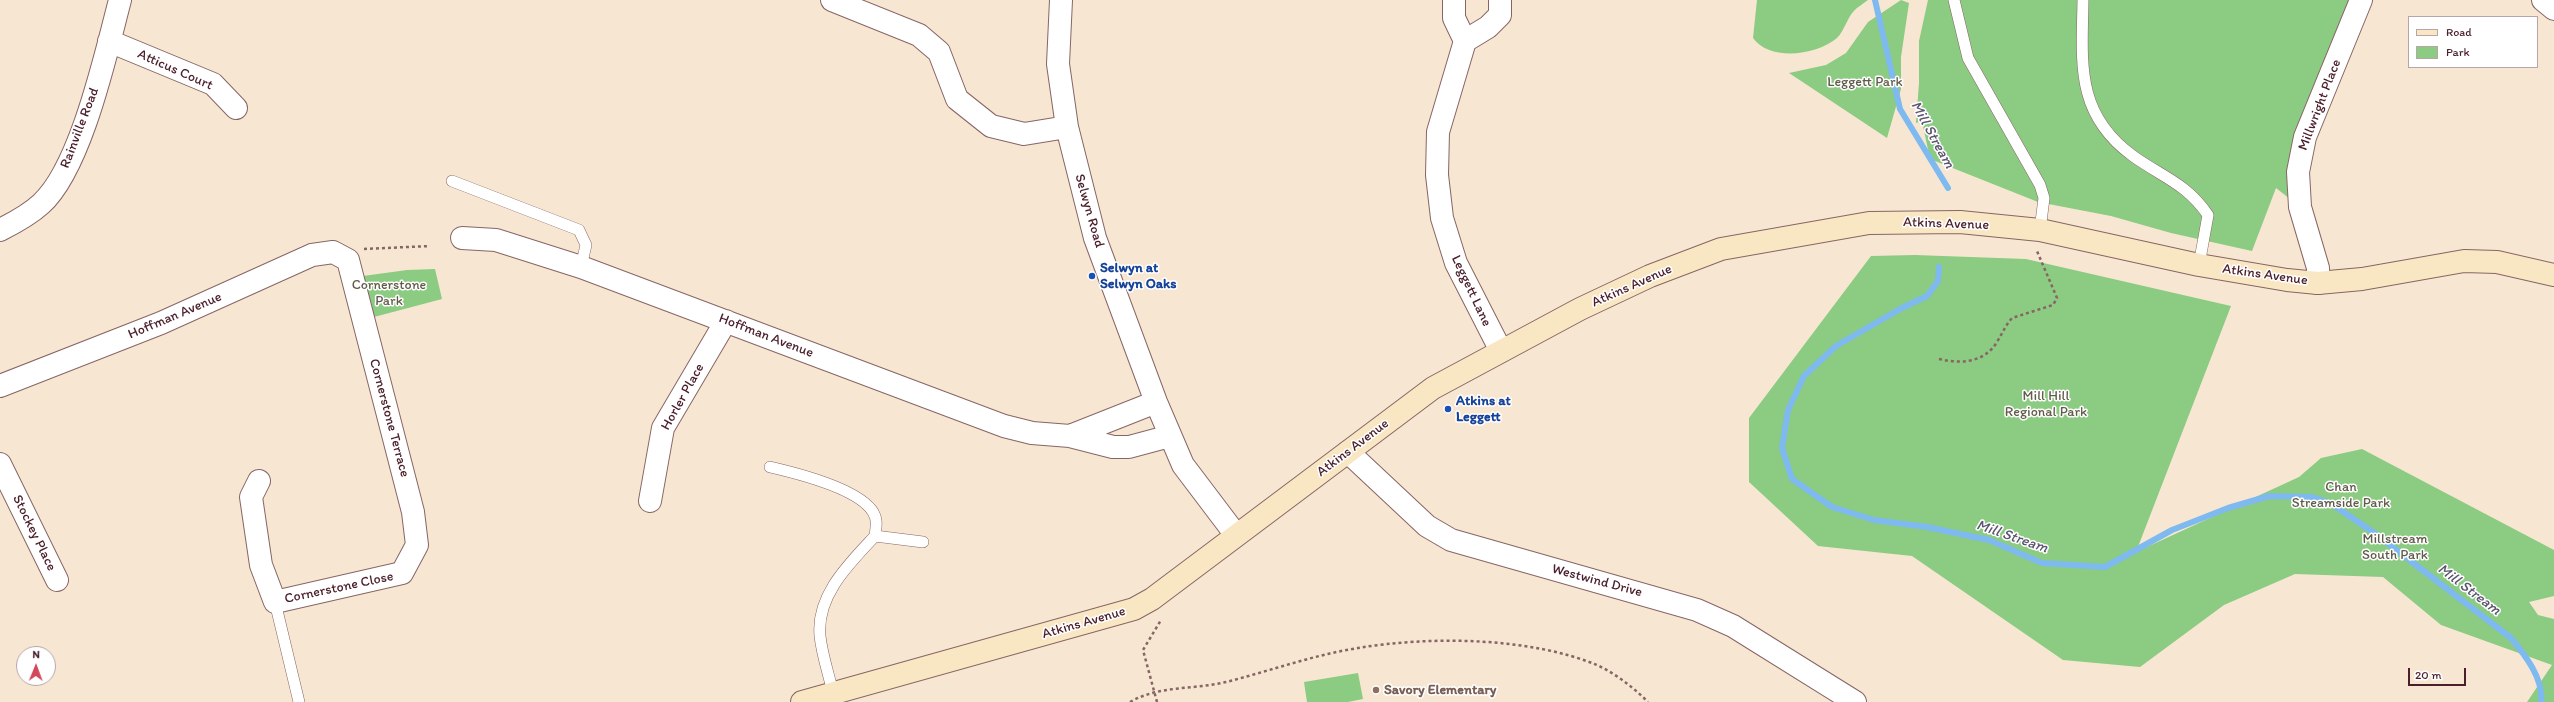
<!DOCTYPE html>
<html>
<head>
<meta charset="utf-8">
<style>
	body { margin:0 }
	#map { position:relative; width:2554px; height:702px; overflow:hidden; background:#f7e7d2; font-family:Itim,sans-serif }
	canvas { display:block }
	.legend { position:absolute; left:2408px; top:16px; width:130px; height:52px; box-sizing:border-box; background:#fff; border:1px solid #b7a5aa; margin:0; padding:5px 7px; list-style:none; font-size:12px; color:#4a1f2b }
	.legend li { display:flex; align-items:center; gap:8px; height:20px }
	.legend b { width:20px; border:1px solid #b7a5aa }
	.north { position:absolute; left:16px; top:646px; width:40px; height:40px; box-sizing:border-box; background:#fff; border:1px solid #b7a5aa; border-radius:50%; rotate:1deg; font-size:11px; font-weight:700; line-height:16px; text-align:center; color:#4a1f2b }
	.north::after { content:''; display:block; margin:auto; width:14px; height:18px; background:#d1495b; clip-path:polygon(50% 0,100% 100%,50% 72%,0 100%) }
	.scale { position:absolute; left:2408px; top:668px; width:58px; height:18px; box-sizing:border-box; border:2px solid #4a1f2b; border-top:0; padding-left:5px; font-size:12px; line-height:14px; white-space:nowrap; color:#4a1f2b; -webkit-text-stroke:3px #fff; paint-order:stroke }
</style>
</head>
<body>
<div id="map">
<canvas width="2554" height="702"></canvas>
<ul class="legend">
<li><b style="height:5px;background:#f9e7c3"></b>Road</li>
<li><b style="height:11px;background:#8bcb82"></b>Park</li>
</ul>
<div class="north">N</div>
<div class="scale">20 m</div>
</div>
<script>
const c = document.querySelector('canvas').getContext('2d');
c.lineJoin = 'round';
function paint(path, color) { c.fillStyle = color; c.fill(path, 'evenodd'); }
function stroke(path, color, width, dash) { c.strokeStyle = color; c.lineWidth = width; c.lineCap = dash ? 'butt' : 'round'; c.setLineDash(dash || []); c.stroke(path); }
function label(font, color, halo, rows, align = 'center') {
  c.font = font + ' Itim,sans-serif'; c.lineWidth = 3; c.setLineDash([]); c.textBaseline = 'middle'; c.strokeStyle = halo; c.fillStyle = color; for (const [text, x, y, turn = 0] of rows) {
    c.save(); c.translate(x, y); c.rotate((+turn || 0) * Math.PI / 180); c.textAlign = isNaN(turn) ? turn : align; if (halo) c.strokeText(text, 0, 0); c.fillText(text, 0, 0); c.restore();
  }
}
paint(new Path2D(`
	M1757 0H1868C1863 4 1857 7 1853 12 1847 19 1844 31 1837 38 1817 55 1770 62 1753 38Z
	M1901 0 1909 3 1901 57V89L1887 138 1789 73 1826 65 1846 53 1868 22Z
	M1928 0H2349L2297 135 2290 199 2276 188 2252 251 2171 233 2111 216 2038 202 1930 159 1922 121 1916 123 1919 83V41Z
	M1915 255 2026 259 2231 306 2136 552 2299 477 2321 458 2362 449 2554 550V596L2529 602 2538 615 2554 619V702H2527L2552 665 2441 625 2383 577 2295 574 2224 605 2140 667 2063 660 1912 556 1818 546 1749 482V418L1871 256Z
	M435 269 442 299 374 317 363 276 407 270Z
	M1358 673 1363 699 1348 702H1307L1304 682Z`), '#8bcb82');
stroke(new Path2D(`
	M1875 0 1900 109 1948 188
	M1939 267 1938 281 1927 296 1900 309 1836 346 1804 376 1788 410 1782 448 1792 479 1832 507 1874 520 1927 527 1989 540 2042 563 2105 567 2172 530 2228 508 2269 496 2312 497 2330 503 2373 532 2511 638C2525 655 2544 679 2541 702`), '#7ebaf0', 6);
const lane = new Path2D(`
	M1954 0 1968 58 2040 185 2044 198 2040 230
	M2083 0C2082 63 2075 114 2133 156 2162 177 2186 183 2208 215L2199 265
	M452 181 579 230 586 245 581 267
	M770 467C796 473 858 488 873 512 878 520 876 527 875 536
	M275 602 299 702
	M833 693C829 675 822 655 820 636 816 595 850 563 875 536L923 542`);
const street = new Path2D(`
	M832 0 919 35 939 52 957 99 991 126 1024 134 1067 127
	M1061 0 1058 64 1067 127 1095 238 1156 402 1183 465 1236 535
	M1454 0V18L1465 41
	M1500 0V15L1488 27 1465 41 1438 132 1437 175 1442 218 1456 263 1501 351
	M2543 0 2554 9
	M109 41 213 84 236 108
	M0 230C14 223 29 215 41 204 81 168 106 53 120 0
	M462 238 496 240 581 267 1004 426 1032 433 1070 436 1113 447H1129L1170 436
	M2318 283V268L2300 207 2298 172 2305 137 2361 0
	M0 386 161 323 312 255 333 252 348 260 413 512 417 545 402 573 275 602 261 565 251 497 259 481
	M1070 436 1156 402
	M1348 452 1427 526 1451 540 1697 610 1733 626 1855 702
	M0 464 57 580
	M650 501 663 428 726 321`);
const secondary = new Path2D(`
	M802 702 1134 609 1152 599 1433 388 1580 309 1650 276 1721 249 1869 223 1960 222 2040 230 2199 265 2287 280 2318 283 2362 279 2464 261 2497 262 2554 275`);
stroke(lane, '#876565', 12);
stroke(street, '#876565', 24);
stroke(secondary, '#876565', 24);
stroke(new Path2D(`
	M364 249 430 246
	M1939 359C1961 364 1984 363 1997 342 2002 334 2005 326 2012 318L2053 305 2057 298 2037 251
	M1130 702C1160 685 1193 690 1226 682 1270 671 1313 655 1358 648 1430 636 1529 637 1597 665 1616 674 1633 687 1648 702`), '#876565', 2.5, [3, 3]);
stroke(lane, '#fff', 11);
stroke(street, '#fff', 22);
stroke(secondary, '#f9e7c3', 22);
stroke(new Path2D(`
	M1157 702 1143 650 1161 620`), '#876565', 2.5, [3, 3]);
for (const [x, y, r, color] of [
	[1092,276,4,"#1a4fb4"],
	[1448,409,4,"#1a4fb4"],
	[1376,690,4,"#8d6e63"]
]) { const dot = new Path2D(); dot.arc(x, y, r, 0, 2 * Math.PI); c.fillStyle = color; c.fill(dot); stroke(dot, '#fff', 1.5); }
label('14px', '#4a1f2b', '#fff', [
	["Atticus Court",175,70,24],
	["Millwright Place",2320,105,-69],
	["Rainville Road",80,128,-69],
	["Selwyn Road",1089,211,74],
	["Atkins Avenue",1946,224,2],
	["Atkins Avenue",2265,275,8],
	["Atkins Avenue",1632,286,-24],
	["Leggett Lane",1471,291,65],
	["Hoffman Avenue",175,316,-23],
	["Hoffman Avenue",766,336,21],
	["Horler Place",683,397,-61],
	["Cornerstone Terrace",389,418,75],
	["Atkins Avenue",1353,448,-37],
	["Stockey Place",34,533,64],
	["Westwind Drive",1597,581,15],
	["Cornerstone Close",339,588,-12],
	["Atkins Avenue",1084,623,-16]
]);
label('14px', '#615b49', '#fff', [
	["Leggett Park",1865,82],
	["Cornerstone",389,285],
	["Park",389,301],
	["Mill Hill",2046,396],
	["Regional Park",2046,412],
	["Chan",2341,487],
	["Streamside Park",2341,503],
	["Millstream",2395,539],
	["South Park",2395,555]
]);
label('bold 14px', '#164399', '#fff', [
	["Selwyn at",1100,268],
	["Selwyn Oaks",1100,284],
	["Atkins at",1456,401],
	["Leggett",1456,417]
], 'left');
label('bold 14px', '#785e54', '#fff', [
	["Savory Elementary",1384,690]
], 'left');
label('italic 15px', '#5c5570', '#fff', [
	["Mill Stream",1932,135,61],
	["Mill Stream",2012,537,19],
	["Mill Stream",2469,590,37]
]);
</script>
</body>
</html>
